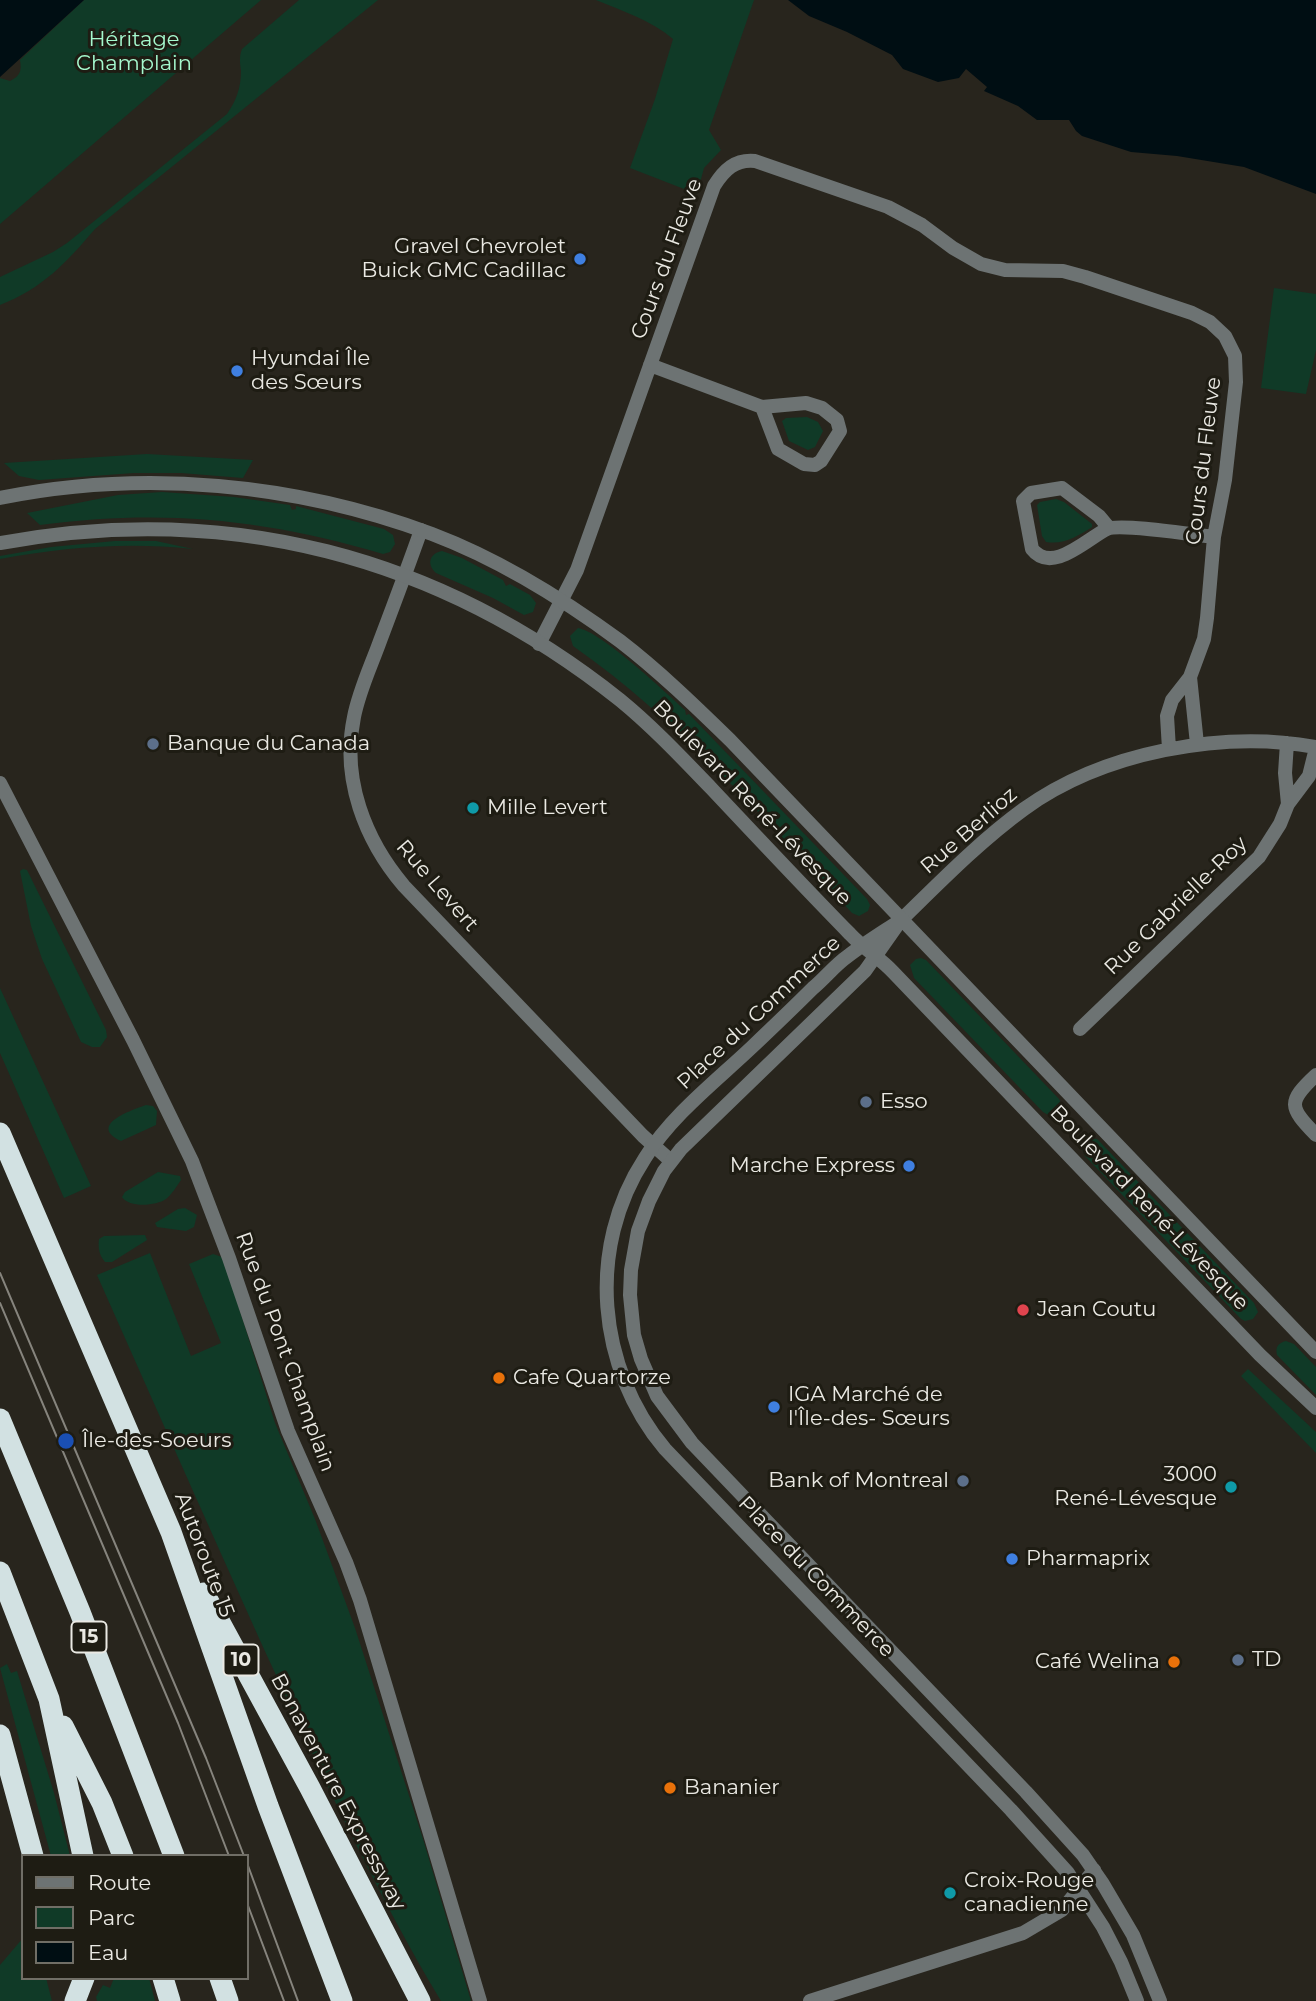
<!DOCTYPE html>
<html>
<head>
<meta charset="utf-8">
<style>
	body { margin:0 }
	#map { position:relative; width:1316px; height:2001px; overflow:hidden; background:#28251d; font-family:Montserrat,sans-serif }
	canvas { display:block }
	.legend { position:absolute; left:21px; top:1854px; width:228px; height:126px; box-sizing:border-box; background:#1e1c13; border:2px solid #706e66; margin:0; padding:9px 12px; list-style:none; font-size:21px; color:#eae9e3 }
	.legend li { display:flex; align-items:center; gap:14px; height:35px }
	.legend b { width:35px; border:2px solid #706e66 }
</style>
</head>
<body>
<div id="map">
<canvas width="1316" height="2001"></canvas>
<ul class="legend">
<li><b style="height:9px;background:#6d7373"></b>Route</li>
<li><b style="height:19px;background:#103a27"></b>Parc</li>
<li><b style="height:19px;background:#000e13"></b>Eau</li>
</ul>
</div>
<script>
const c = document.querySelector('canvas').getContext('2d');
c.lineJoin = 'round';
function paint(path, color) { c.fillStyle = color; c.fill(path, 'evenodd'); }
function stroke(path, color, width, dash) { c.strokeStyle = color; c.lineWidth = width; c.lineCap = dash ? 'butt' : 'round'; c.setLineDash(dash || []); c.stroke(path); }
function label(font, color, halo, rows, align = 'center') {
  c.font = font + ' Montserrat,sans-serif'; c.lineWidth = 6; c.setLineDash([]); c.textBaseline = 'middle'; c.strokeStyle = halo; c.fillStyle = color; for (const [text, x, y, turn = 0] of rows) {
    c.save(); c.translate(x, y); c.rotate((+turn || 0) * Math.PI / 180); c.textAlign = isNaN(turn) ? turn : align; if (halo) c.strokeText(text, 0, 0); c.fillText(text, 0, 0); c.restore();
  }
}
paint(new Path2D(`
	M84 0H261L0 224V78L10 81C20 76 22 71 20 60Z
	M299 0H378L95 229C67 262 42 289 0 305V277L53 252 67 243 227 114C236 101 241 88 241 71 240 62 239 57 242 49Z
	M596 0H754L709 130 721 150 704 168 697 194 630 168 655 99 673 39C651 20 622 11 596 0Z
	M1274 288 1316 294V350L1306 394 1261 388Z
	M807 417 818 422 823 431 815 447 808 450 789 441 782 421 786 418Z
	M147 454 253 460 243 478 181 473H134L39 480 19 476 4 463Z
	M162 492 234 497 290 505 292 510 296 509V506L384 529 393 535 395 544 390 552 383 554C264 519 163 509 40 525L27 513 118 495Z
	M1056 499 1064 502 1092 524V527C1078 536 1064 545 1046 542L1042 536 1037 505 1040 502Z
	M115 541H156L193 549C127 542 65 547 0 559V556L51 547Z
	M442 551 462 558 503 580 506 586 510 584 530 595 536 603 533 612 524 615 493 598 436 573C426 564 430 553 442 551Z
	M578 628C602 632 665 692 685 710L686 715 689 714 867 899 870 905 868 911 859 916 852 913C764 819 679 720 573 646L570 636Z
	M23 869 27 870 106 1030 107 1037 100 1047H92L81 1042 42 959 31 926 20 871Z
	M921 958 926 960 1059 1099 1062 1105 1057 1115 1050 1116 1043 1112 914 978 910 965 916 959Z
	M0 988 91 1186 64 1198 0 1053Z
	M146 1105 153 1106 157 1111 156 1125 121 1141C87 1125 132 1110 146 1105Z
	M1088 1138 1097 1139 1101 1143 1254 1303 1258 1312 1253 1319 1245 1321 1241 1319 1085 1156 1081 1146Z
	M158 1172 180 1176 181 1180C177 1186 172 1194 166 1199 156 1206 129 1208 122 1197L125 1192Z
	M185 1208 197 1215 194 1227 186 1231 157 1227 155 1223 178 1209Z
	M145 1235 147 1240 112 1262H105C99 1255 98 1248 99 1239L104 1236Z
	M150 1253 191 1356 221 1343 189 1264 213 1254 222 1257 225 1263 275 1423 315 1519 355 1628 423 1839 471 2001H441C373 1888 318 1766 263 1647 207 1523 152 1399 97 1275Z
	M1286 1341 1294 1344 1316 1367V1395L1277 1355C1275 1347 1278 1343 1286 1341Z
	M1248 1369 1316 1432V1453L1241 1376Z
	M7 1664 11 1673 17 1671 54 1793 70 1856H51L0 1668Z
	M23 1938V1978H46L52 2001H0V1965Z
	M114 1978H149L155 2001H97L96 1997 103 1985 110 1988Z`), '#103a27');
paint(new Path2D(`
	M0 0H84L0 77Z
	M788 0H1316V194L1244 167 1177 156 1131 152 1082 136 1076 131 1069 120H1037L1018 106 984 91 987 87 966 69 959 78 938 82 903 69 892 55 847 32 809 16Z`), '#000e13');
stroke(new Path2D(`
	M650 365 762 407 806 403 822 408 837 420 840 431 821 461 815 465 804 464 778 449 762 407
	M1109 528 1099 516 1062 488 1031 493 1023 501 1032 549C1052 575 1088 538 1107 529 1119 523 1196 535 1214 537
	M421 530C408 567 394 604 380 641 371 666 359 691 354 717 341 779 365 840 404 886L643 1136 671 1161
	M539 644 577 570 714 186C724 170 735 159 755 161L888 207 922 225 953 248 981 264 1005 270 1063 271 1085 277 1192 313 1210 322 1225 336 1235 356 1236 382 1225 480 1214 537 1207 618 1204 639 1190 677 1172 700 1167 716 1169 749
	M1190 677 1197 744
	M1287 743 1285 773 1288 804
	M0 783 133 1040 192 1161 229 1258 288 1431 346 1562 360 1600 480 2001
	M901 920C940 882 980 841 1024 809 1103 752 1222 730 1316 747
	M1080 1029 1259 857 1280 824 1288 804 1309 776 1316 748
	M1316 1075C1287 1102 1289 1107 1316 1135
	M810 2001 1023 1933 1062 1910 1094 1870`), '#6d7373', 14);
stroke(new Path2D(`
	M0 498C143 469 295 483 432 534 498 559 563 599 620 641 659 671 694 705 730 740L1316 1352
	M0 543C228 501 438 555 620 700 653 727 682 758 711 788 757 837 803 886 850 934 863 948 880 958 893 972L1260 1355 1316 1408
	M901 920C883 932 865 943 848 956 835 965 825 978 813 988 793 1008 772 1028 752 1047 715 1082 672 1115 645 1158 586 1248 597 1368 665 1449L1011 1810 1068 1873 1103 1927 1121 1962 1137 2001
	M896 927 865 971 681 1149 664 1171 649 1201 638 1231 631 1270 630 1295 634 1335 641 1359 657 1396 692 1443 1026 1792 1083 1855 1103 1884 1133 1935 1160 2001`), '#6d7373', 14);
stroke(new Path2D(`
	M0 1133 171 1532 268 1806 342 2001
	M0 1419 80 1612 174 1856
	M0 1572 49 1699 83 1856
	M204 1593 310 1788 420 2001
	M63 1726 102 1803 123 1856
	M0 1735 33 1856
	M163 1978 170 2001
	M220 1978 228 2001
	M75 2001 84 1978`), '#d2e1e2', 21);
stroke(new Path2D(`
	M0 1273 206 1758 244 1856
	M0 1303 178 1723 229 1856
	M247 1863 298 2001
	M247 1903 284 2001`), '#86847d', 2);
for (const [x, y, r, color] of [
	[580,259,7,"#3f7fe0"],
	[237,371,7,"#3f7fe0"],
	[153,744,7,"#5c6f8a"],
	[473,808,7,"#0f9aa8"],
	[866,1102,7,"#5c6f8a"],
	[909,1166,7,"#3f7fe0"],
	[1023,1310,7,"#e0444e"],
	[499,1378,7,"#e8710a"],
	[774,1407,7,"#3f7fe0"],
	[66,1441,9,"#1a4fb4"],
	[963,1481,7,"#5c6f8a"],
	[1231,1487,7,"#0f9aa8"],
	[1012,1559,7,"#3f7fe0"],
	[1238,1660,7,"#5c6f8a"],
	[1174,1662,7,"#e8710a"],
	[670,1788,7,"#e8710a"],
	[950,1893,7,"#0f9aa8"]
]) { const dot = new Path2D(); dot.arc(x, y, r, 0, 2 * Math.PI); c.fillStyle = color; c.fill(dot); stroke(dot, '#1e1c13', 2.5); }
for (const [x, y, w] of [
	[89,1637,35],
	[241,1660,35]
]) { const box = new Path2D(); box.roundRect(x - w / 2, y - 15.5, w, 31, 5); c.fillStyle = '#1e1c13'; c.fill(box); stroke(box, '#eae9e3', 2); }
label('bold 19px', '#eae9e3', null, [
	["15",89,1637],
	["10",241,1660]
]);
label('21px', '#a5f9ce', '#1e1c13', [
	["Héritage",134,40],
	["Champlain",134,64]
]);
label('21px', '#eae9e3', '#1e1c13', [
	["Gravel Chevrolet",566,247,"right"],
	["Buick GMC Cadillac",566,271,"right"],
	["Hyundai Île",251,359],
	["des Sœurs",251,383],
	["Banque du Canada",167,744],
	["Mille Levert",487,808],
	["Esso",880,1102],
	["Marche Express",895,1166,"right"],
	["Jean Coutu",1037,1310],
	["Cafe Quartorze",513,1378],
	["IGA Marché de",788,1395],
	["l'Île-des- Sœurs",788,1419],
	["Île-des-Soeurs",82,1441],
	["3000",1217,1475,"right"],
	["René-Lévesque",1217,1499,"right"],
	["Bank of Montreal",949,1481,"right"],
	["Pharmaprix",1026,1559],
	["TD",1252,1660],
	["Café Welina",1160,1662,"right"],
	["Bananier",684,1788],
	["Croix-Rouge",964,1881],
	["canadienne",964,1905]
], 'left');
label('21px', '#eae9e3', '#1e1c13', [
	["Cours du Fleuve",667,259,-70],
	["Cours du Fleuve",1204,461,-83],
	["Boulevard René-Lévesque",752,803,46],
	["Rue Berlioz",969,831,-41],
	["Rue Levert",437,886,49],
	["Rue Gabrielle-Roy",1176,906,-44],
	["Place du Commerce",759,1013,-43],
	["Boulevard René-Lévesque",1149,1208,46],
	["Rue du Pont Champlain",285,1352,70],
	["Autoroute 15",204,1555,69],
	["Place du Commerce",816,1577,46],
	["Bonaventure Expressway",338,1792,62]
]);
</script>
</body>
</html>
